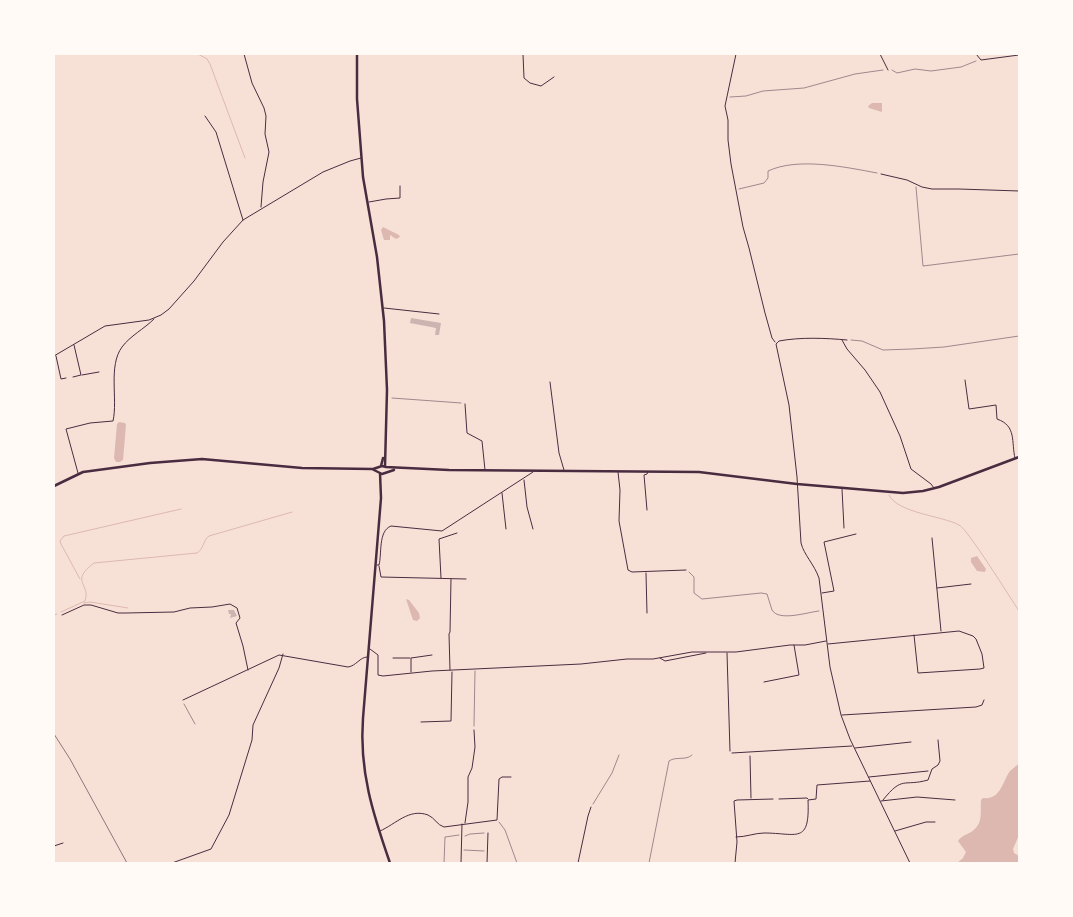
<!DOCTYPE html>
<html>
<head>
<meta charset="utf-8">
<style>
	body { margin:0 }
	#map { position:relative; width:1073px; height:917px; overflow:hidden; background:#f7e1d7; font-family:Quicksand,sans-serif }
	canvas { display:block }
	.frame { position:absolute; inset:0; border:55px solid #fffaf5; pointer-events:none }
</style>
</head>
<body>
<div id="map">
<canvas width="1073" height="917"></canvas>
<div class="frame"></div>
</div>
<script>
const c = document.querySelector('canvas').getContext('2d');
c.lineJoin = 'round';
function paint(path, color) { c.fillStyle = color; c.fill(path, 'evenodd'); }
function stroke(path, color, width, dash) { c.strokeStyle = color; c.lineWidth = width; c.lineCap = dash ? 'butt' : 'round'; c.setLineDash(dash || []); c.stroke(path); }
paint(new Path2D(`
	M872 103H882V112L869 108 868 106Z
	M383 227 399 235 400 237 396 239 390 235V240H384L381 230Z
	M119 422 125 423 126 425 123 460 120 462H116L114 458 117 424Z
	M977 556 986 569 985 572 977 571 971 562V558Z
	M406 599 409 600 419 613 420 618 417 621 413 620Z
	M1019 763V835L1013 849 1014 853 1019 856V863H957L963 858 966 852 958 841C961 836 966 835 971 832 984 824 980 812 981 800L983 798C1001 800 1002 782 1010 771 1013 768 1017 766 1019 763Z`), '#dcb8b0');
stroke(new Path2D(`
	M198 54 207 59 210 64 245 158
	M889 495C897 513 943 516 959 525 967 528 1011 599 1019 611
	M80 579 61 544 60 541 64 536 181 509
	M84 603 90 602 128 608
	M61 612 85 601C91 583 69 582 94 563L197 553C204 549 203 540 209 536L292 512
	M54 615 57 614`), '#dcb8b0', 1);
paint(new Path2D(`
	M411 318 441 323 439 335H435L436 328 410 323Z
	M228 610H234L237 616 230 618 231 614H229Z`), '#ccb4b1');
stroke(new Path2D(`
	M892 70 897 73 915 69 931 71 961 67 976 61
	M730 97 746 96 763 91 804 88 855 74 883 70
	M916 187 923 266 1019 254
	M739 189 764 183 768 178V171C798 157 845 167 877 173
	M851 340 862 341 883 350 912 349 944 347 1019 336
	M392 398 461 403
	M689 572 694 577V593L702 599 761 593 767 594C769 599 770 605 772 610 779 622 808 612 819 611
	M184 704 195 724
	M474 726 475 671
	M593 804 612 773 619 755
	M499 822 505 830 517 863
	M465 836 470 834 484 833
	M464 850 484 851
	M444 863 445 837 459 835
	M649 863 669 761C676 756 686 761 692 755`), '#4a2c40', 0.5);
stroke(new Path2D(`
	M244 54 252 83 264 108 266 116 265 134 269 152 263 182 261 207
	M523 54 524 78 530 83 541 86 554 77
	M736 54 725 106 728 120V140L731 164 743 227 749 248 765 313 772 338 775 342
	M880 54 888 70
	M976 54 981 60 1019 55
	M205 116 216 132 243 220
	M881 174 907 180 922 187 932 189H959L1019 191
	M369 202 386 199 400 198V186
	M384 308 439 314
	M842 340 847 349 865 370 880 392 900 436 911 469 931 484 934 488
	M847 340C826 338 800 337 779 341L776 344 789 405 797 477 801 543C804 555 814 564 819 578L830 667 841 715 850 739 910 863
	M54 356 105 326 149 320 161 315 169 309 194 281 223 242 243 220 323 172 350 161 361 158
	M56 356 61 379 66 378
	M82 375 99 372
	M73 377 81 375 74 345
	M965 380 969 409 996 405 997 419C1017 426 1011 442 1015 458
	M550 382 559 453 564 470
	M465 404 467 433 482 441 485 470
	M618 472 620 490 619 521 628 570 632 572 686 570
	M78 473 66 429 90 423 113 421C118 399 108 366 122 347 130 336 144 329 154 319
	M524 480 527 507 533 529
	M842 489 844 528
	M502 493 506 529
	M647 510 644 475 647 474 648 472
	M932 538 941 631
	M377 565H379C382 554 378 531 391 526L442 531 533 472
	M379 566 381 577 466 579
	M646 573 647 613
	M441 578 439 539 457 533
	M937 588 971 584
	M822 593 834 591 824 542 856 534
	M62 615 84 605H91L118 613H126L174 612 190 608 212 607 230 604 237 608 240 618 236 623 243 646 248 670
	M828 644 959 631 973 636 976 639 982 654 984 668 980 669 918 673 914 635
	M370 649 378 655V675L383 676 432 671 581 664 627 659H653L692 652H736L790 645H805L826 641
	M727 653 730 751
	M393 658H410
	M660 658 665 661 706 653
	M450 670 449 634 450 632 451 579
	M411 672V658L432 655
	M764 682 799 675 794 645
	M183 700 279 655 348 667C356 666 360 657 367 657
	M842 715 976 707 982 705 984 700
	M421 722 451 721 452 672
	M855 748 911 742
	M732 753 852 746
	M750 756 751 798
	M869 777 928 771
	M779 799 807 798 808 799
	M883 800C903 775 903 787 928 780L932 769 938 765 940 761 938 740
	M881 801 917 797 955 800
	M465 823 468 802V777L472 768 475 747 474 730
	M380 831C396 824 409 808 428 815 435 818 437 825 444 827L497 820 499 779 502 777H511
	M895 831 926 822H935
	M736 837C746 837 755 833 764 833 797 833 810 845 808 800L816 799 817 785 870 781
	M54 846 63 843
	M172 863 211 849 229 815 252 740 253 725 279 668 283 654
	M461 863 462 824
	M487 863 488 833
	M578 863 588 816 591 807
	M735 863 737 842 734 801 737 800 773 799`), '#4a2c40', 1);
stroke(new Path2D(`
	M357 54V99L363 177 377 257 384 321 387 390 385 466
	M381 466 383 458
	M386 467 449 470 699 472 797 484 903 493 923 491 939 487 1019 457
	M373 469 382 466 386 467
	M380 473 381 498 363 718C359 771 373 814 390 863
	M54 486 83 472 150 463 202 459 302 468 372 469 382 474 394 470`), '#4a2c40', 2.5);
stroke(new Path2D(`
	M54 734 70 759 127 863`), '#8f747c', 1);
</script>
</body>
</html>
